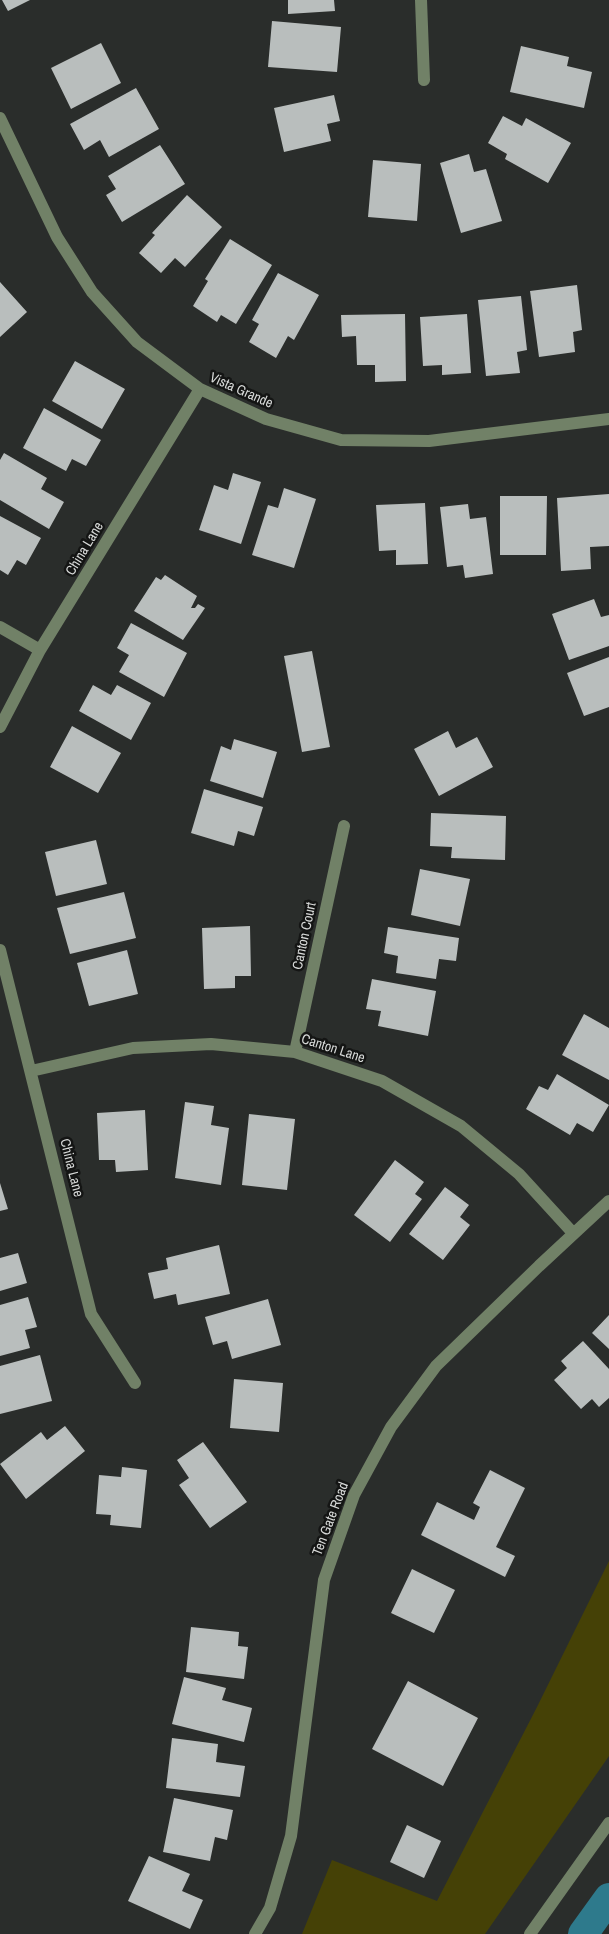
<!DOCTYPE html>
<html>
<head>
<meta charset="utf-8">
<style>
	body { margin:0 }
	canvas { display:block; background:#2a2d2b }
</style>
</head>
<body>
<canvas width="609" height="1934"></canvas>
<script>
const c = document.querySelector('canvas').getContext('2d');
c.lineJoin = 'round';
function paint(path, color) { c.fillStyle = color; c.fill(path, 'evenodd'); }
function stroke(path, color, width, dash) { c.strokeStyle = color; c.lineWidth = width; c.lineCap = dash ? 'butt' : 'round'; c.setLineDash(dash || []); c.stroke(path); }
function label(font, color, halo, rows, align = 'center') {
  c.font = font + ' "Archivo Narrow",sans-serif'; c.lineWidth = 5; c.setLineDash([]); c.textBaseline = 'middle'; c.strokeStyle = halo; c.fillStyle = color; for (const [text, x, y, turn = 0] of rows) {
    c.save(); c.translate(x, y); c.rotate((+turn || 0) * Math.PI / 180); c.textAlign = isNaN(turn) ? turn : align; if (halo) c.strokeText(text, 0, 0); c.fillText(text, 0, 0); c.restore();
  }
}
paint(new Path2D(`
	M609 1561V1756L485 1934H302L332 1860 437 1901 537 1707Z`), '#454106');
stroke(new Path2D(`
	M583 1934 609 1898`), '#2e7a8c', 30);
paint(new Path2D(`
	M2 0H30L8 11Z
	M288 0H334L335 11 288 14Z
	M272 21 341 27 337 72 268 67Z
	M101 43 121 83 71 109 51 68Z
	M521 46 569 57 567 66 592 72 584 108 510 92Z
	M136 88 159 129 109 157 100 140 84 150 70 124Z
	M334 95 340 121 327 124 331 141 284 152 274 108Z
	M503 116 522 126 526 118 571 143 548 183 505 159 507 154 488 143Z
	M160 145 185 184 122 222 106 195 116 189 108 176Z
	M469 154 474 172 486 169 502 221 461 233 440 163Z
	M373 160 421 164 417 221 368 217Z
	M187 195 222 227 185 267 175 258 161 273 139 253 155 235 152 233Z
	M230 239 272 265 236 324 221 315 217 322 193 306 208 281 205 279Z
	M278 273 319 295 294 340 288 336 276 358 249 342 259 324 252 320Z
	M0 282 27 312 0 337Z
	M577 285 582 330 573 332 575 352 539 357 530 291Z
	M521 296 527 350 517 352 520 373 486 376 478 300Z
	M405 314 406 381 375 382V365H357L356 336 342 337 341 315Z
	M467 314 471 373 442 375V365L423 366 420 317Z
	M75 361 125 389 102 429 52 401Z
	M44 408 101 440 86 466 72 459 66 471 23 448Z
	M4 453 47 478 41 489 64 502 49 529 0 500V460Z
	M233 473 261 482 241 544 199 530 214 485 228 490Z
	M284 488 316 499 294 568 252 555 268 505 278 508Z
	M609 494V546L590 547 591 569 561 571 557 498Z
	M500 496H547L546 555H500Z
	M425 503 428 564 396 565V550L379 551 376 505Z
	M468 504 470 519 486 517 493 574 465 578 463 565 447 567 440 507Z
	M0 516 41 538 26 565 17 560 8 575 0 570Z
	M165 575 197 596 191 608H195L198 604 205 608 183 640 134 611 156 577 161 580Z
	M594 599 601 617 609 615V646L569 660 552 614Z
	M131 623 187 653 164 697 119 672 129 655 117 648Z
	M312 651 330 747 302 752 284 656Z
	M609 657V707L584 716 567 673Z
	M93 685 111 695 117 685 151 703 131 740 79 711Z
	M72 726 121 753 98 793 50 767Z
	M448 731 456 748 477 737 493 767 439 796 414 749Z
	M234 739 277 752 263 798 210 781 221 746 231 750Z
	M204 789 263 807 254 836 238 831 234 846 191 833Z
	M431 813 506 816 505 860 451 858 452 847 430 846Z
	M96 840 107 884 56 896 45 852Z
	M420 869 470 879 460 926 411 915Z
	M124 892 136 938 70 954 57 908Z
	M250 926 251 976H235V988L204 989 202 928Z
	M388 927 459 938 456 961 439 959 436 979 396 973 398 956 384 953Z
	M127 950 138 994 89 1006 77 963Z
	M372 979 436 991 428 1036 378 1026 381 1011 366 1009Z
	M584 1014 609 1028V1080L562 1055Z
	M557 1074 609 1105 593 1132 577 1123 570 1135 526 1109 539 1086 548 1090Z
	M185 1102 214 1106 211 1125 229 1128 221 1185 175 1178Z
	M145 1110 148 1170 116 1172 115 1160H99L97 1113Z
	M249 1114 295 1119 287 1190 242 1185Z
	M395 1160 424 1182 415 1194 422 1199 390 1242 354 1215Z
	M0 1183 8 1209 0 1211Z
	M445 1187 469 1205 460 1217 470 1225 443 1260 409 1234Z
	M219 1245 230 1294 178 1305 176 1294 154 1299 148 1273 168 1269 166 1258Z
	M18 1253 27 1283 0 1291V1258Z
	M28 1297 37 1327 25 1330 30 1348 0 1356V1305Z
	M268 1299 281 1345 232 1359 227 1341 213 1345 205 1317Z
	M609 1315V1349L592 1333Z
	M583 1341 609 1369V1398L599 1407 592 1399 581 1409 554 1380 567 1368 561 1361Z
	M40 1355 52 1401 0 1414V1366Z
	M234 1379 283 1383 279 1432 230 1428Z
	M65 1426 85 1451 26 1499 0 1464 41 1432 47 1440Z
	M203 1442 247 1502 210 1528 179 1485 189 1478 177 1460Z
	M122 1467 147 1470 141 1528 110 1525 111 1515 96 1514 99 1475 121 1477Z
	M490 1470 525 1488 496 1547 515 1556 505 1577 421 1535 437 1502 474 1520 480 1507 473 1503Z
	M412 1569 455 1590 434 1633 391 1613Z
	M191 1627 239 1632 238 1646 248 1647 244 1679 186 1672Z
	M184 1677 226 1688 222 1700 252 1708 244 1742 172 1724Z
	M408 1681 478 1718 443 1786 372 1749Z
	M172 1738 218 1744 216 1762 245 1766 240 1797 166 1788Z
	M174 1798 233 1810 227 1840 215 1837 210 1861 163 1852Z
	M407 1825 441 1841 424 1878 390 1862Z
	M149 1856 190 1874 182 1891 203 1900 190 1929 128 1901Z`), '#b9bebd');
stroke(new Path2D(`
	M421 0 424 80
	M0 118 57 237 92 292 137 342 200 389 266 419 341 440 429 441 609 419
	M0 627 40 650
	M0 727 40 650 200 389
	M0 950 91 1314 135 1383
	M295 1052 344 826
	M31 1071 133 1048 211 1044 295 1052 382 1081 461 1126 519 1174 573 1233
	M255 1934 270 1908 291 1836 324 1580 354 1495 391 1427 436 1366 539 1266 609 1201
	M530 1934 609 1823`), '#718167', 12);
label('14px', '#d7d9d8', '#141514', [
	["Vista Grande",241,391,24],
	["China Lane",85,549,-59],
	["Canton Court",305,936,-78],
	["Canton Lane",333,1049,18],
	["China Lane",71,1168,76],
	["Ten Gate Road",331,1519,-69]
]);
</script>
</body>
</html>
